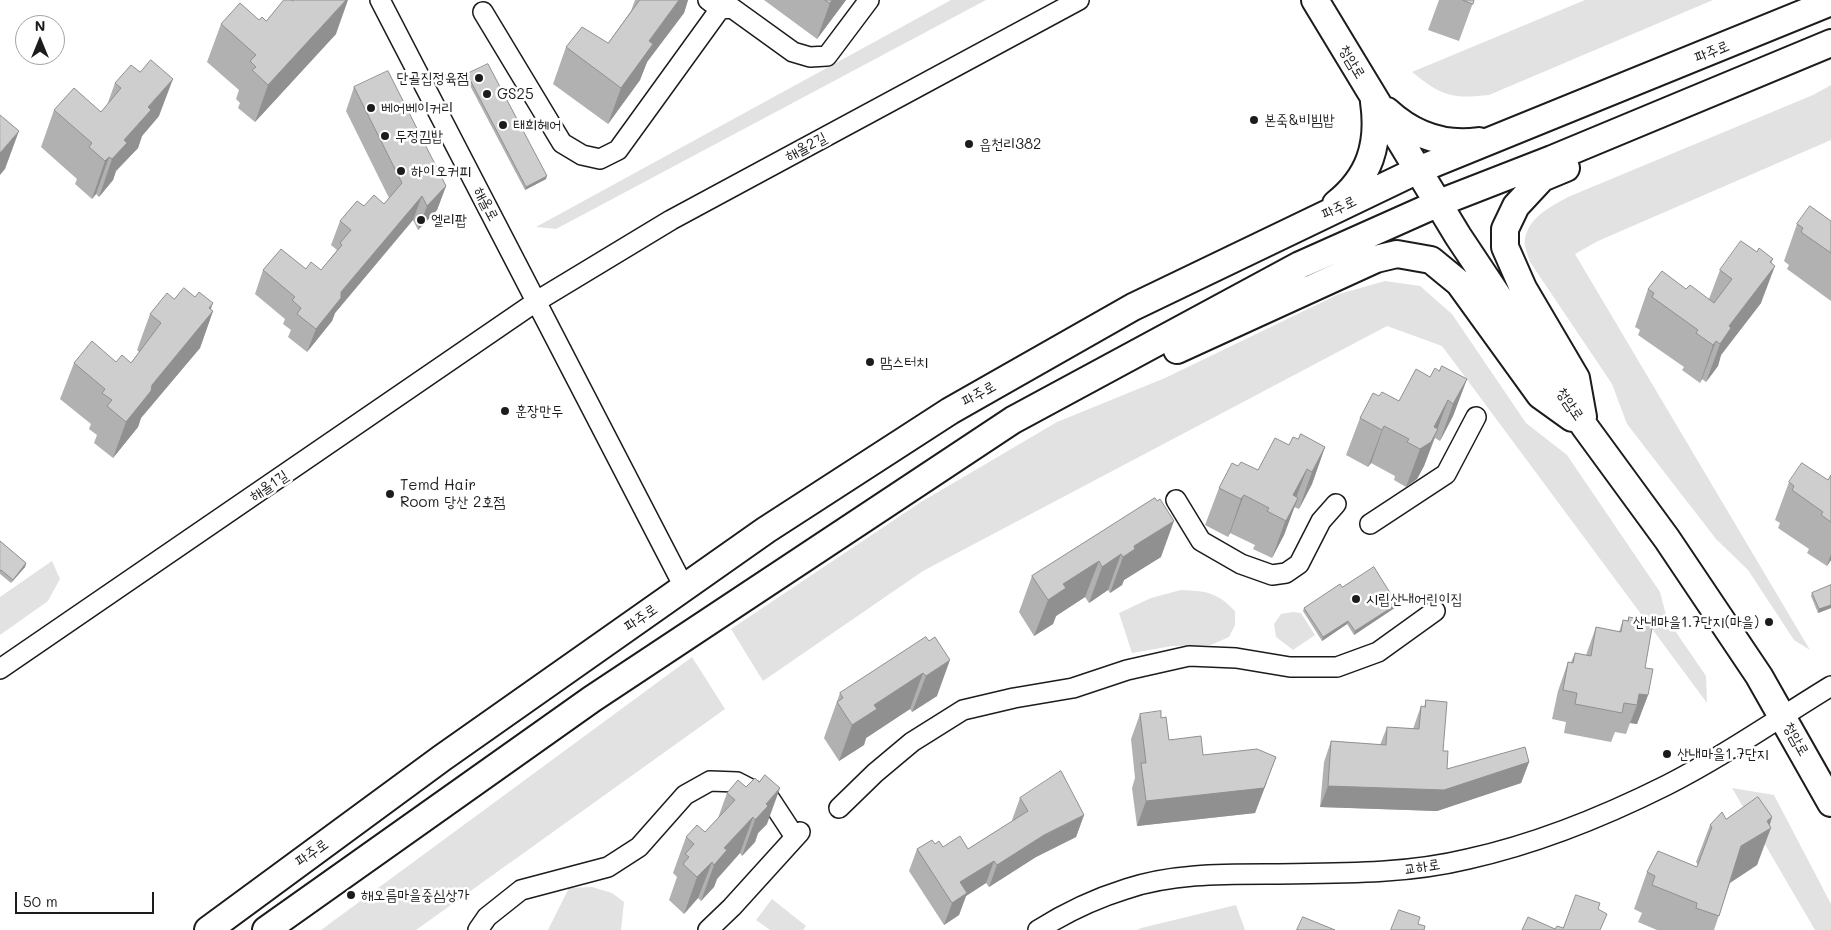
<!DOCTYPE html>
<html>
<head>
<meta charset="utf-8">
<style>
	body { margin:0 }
	#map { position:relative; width:1831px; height:930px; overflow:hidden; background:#fff; font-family:Mali,sans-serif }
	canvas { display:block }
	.north { position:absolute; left:15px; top:15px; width:50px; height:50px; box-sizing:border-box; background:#fff; border:1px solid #a4a4a4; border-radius:50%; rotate:0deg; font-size:14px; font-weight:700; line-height:20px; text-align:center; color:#1c1c1c }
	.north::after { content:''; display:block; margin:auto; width:18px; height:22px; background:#1c1c1c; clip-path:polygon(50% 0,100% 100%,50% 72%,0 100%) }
	.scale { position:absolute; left:15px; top:892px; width:139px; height:22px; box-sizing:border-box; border:2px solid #1c1c1c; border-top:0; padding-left:6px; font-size:15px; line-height:18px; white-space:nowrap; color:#1c1c1c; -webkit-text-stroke:4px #fff; paint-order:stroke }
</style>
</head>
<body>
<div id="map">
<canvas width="1831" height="930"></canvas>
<div class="north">N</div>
<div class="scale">50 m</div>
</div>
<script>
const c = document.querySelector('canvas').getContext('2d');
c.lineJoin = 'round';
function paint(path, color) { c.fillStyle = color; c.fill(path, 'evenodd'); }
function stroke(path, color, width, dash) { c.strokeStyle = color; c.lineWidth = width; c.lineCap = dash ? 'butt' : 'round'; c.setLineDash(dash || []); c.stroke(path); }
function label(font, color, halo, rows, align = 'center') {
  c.font = font + ' Mali,"Poor Story",sans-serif'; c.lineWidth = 5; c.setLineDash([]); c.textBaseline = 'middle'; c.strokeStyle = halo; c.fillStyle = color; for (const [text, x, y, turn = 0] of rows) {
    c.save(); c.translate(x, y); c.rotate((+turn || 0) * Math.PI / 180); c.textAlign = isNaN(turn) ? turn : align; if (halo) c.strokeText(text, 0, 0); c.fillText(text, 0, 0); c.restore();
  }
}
paint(new Path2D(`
	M951 0H986L556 229 536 227Z
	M1585 0H1713L1489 95C1452 99 1441 96 1412 72Z
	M1831 85V140L1598 241 1575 254 1810 650 1794 640 1748 570 1716 539 1627 424 1612 384 1530 262C1528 255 1523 245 1525 239 1529 217 1550 207 1568 197L1813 95Z
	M1385 281 1420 286 1452 314 1526 423 1567 455 1660 592 1667 619 1706 676 1707 703 1442 346 1387 326 923 571 763 681 731 629 921 502 1057 422 1165 378 1339 294Z
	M52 561 60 579 48 601 0 635V597Z
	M1181 590C1206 591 1217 592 1235 611V625L1229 637 1211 645 1172 646 1132 653 1119 613 1151 598Z
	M1293 612 1301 613 1315 635 1293 650 1276 637 1274 624 1281 614Z
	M692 657 725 709 416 930H321Z
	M1732 788 1774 795 1831 904V930H1815Z
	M592 887 612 893 624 902 621 930H548L569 888Z
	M772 899 806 926 803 930H770L756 920Z
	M1236 905 1245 930H1137L1141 928Z`), '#e2e2e2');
const street = new Path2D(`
	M380 0 684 587
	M708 0 720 9 732 8 793 52 810 57 827 56 869 0
	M483 12 562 143 582 155 600 159 618 150 720 9
	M1176 500 1201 541 1241 564 1272 575 1286 573 1299 564 1321 521 1336 504
	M1370 524 1446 474 1476 417
	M0 669 537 301 671 220 1079 0
	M839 808 875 773 912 742 963 710 1014 698 1073 688 1127 670 1189 656 1236 658 1290 667H1337L1378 652 1435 611
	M478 930 487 917 521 890 608 867 639 847 685 795 710 781 737 782 770 799 795 837
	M708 930 732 907 800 832
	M1038 930C1065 913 1097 898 1126 889 1170 874 1220 874 1266 874 1334 873 1402 875 1468 859 1536 844 1605 816 1667 785 1724 756 1777 719 1831 686`);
const secondary = new Path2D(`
	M1315 0 1458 236 1585 427 1667 539 1759 676 1831 803
	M1387 111C1413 135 1444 146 1479 141
	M1566 168 1542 178 1516 206 1505 229V247L1523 288 1576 378 1583 417
	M1336 204C1370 177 1380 144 1374 102
	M1177 350 1376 259 1397 254 1431 260 1459 283 1540 395 1572 418
	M208 930 442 758 766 530 950 411 1133 307 1418 170 1831 2
	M266 930 592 699 1013 420 1300 265 1439 203 1552 159 1831 43`);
stroke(street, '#1c1c1c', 22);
stroke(secondary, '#1c1c1c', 30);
stroke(street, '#fff', 19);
stroke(secondary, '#fff', 26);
paint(new Path2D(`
	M635 0H688L684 13 647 62 640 80 608 124 553 84 566 47 608 43 631 11Z
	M764 0H846L817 39Z
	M1439 0H1474L1459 41 1428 30Z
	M259 20 336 34 255 122 238 108 240 103 236 99 239 90 207 62 221 24Z
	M467 74 546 179 525 190 466 78Z
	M115 83 159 116 142 136 138 148 116 171 113 180 99 197 96 194 92 199 75 184 77 179 41 147 54 110 101 112 107 105Z
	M354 87 446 186 437 210 418 230 413 220 335 313 332 321 307 352 288 337 291 330 283 324 285 319 255 294 263 270 306 269 321 270 337 250 331 245 340 221 364 206 384 204 389 198 346 111Z
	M1831 221V301L1787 269 1789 265 1784 261 1797 224Z
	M1771 263 1761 303 1721 355 1718 366 1706 382 1702 379 1700 383 1682 370 1684 367 1638 335 1640 330 1635 327 1648 289H1686L1709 299 1720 270Z
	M174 299 211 310 213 311 200 348 141 418 138 427 113 458 94 443 97 435 89 429 91 424 60 399 74 363 116 362 131 363 139 352 137 350 150 314Z
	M1439 371 1467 379 1453 416 1440 441 1435 438 1424 466 1417 479 1406 487 1394 480 1395 476 1371 463 1368 467 1346 455 1360 418 1379 396 1399 401Z
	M1298 439 1325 447 1312 484 1299 509 1294 507 1284 535 1272 558 1253 549 1255 545 1230 533 1228 537 1205 525 1219 488 1238 466 1258 470 1289 445Z
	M1831 475V560L1827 566 1807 553 1809 549 1778 528 1780 523 1775 520 1789 482 1828 480Z
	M1155 498 1161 557 1124 580 1122 585 1110 593 1108 590 1089 603 1085 597 1056 616 1053 624 1034 636 1019 612 1032 576Z
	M0 541 26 563 25 567 11 583 0 574Z
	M1831 585V608L1818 613 1811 596 1812 593Z
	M1342 587 1397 604 1396 607 1354 635 1347 624 1322 641 1303 611 1304 608Z
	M1629 617 1645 668 1648 695 1637 724 1630 723 1626 734 1615 732 1611 742 1564 733 1566 722 1552 719 1558 691 1568 662H1571L1575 653 1586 655 1596 627 1619 632 1623 620 1627 621Z
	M926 637 937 696 912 712 910 709 866 738 864 745 839 761 824 738 840 693Z
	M1426 700 1443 751 1447 769 1529 762 1521 783 1437 811 1320 807 1324 762 1331 741 1380 745 1387 727 1413 729 1421 706 1424 707Z
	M1140 714 1161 718 1169 740 1267 782 1255 813 1137 826 1132 788 1135 778 1131 739Z
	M727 793 767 824 758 833 755 842 742 856 740 853 717 879 714 887 701 901 698 898 684 914 669 900 677 877 673 873 686 837 705 832 718 818Z
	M1020 798 1084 815 1076 837 1036 857 989 887 986 883 966 896 959 915 944 925 909 871 917 849 935 844 943 847 968 849 1013 821 1012 820Z
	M1772 817 1757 865 1730 883 1714 930H1657L1638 922 1642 913 1634 909 1647 872 1697 867 1698 865 1696 862 1710 825 1726 819Z`), '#b1b1b1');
paint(new Path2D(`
	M346 0H348L336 34 255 122 268 85Z
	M679 0H688L684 13 647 62 640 80 608 124 621 88 649 41Z
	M832 0H846L817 39 830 3Z
	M173 79 159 116 142 136 138 148 116 171 113 180 99 197 112 159 124 140 148 107Z
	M19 131 5 169 0 175V153Z
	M109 157 96 194 92 199 105 161Z
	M547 176 546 179 525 190 526 187Z
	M446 186 437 210 418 230 427 206Z
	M422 196 413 220 335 313 332 321 307 352 316 329 341 292Z
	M1773 259 1766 277 1775 266 1761 303 1721 355 1718 366 1706 382 1720 344 1729 326Z
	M213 303 208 317 213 311 200 348 141 418 138 427 113 458 126 422 152 385Z
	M1716 341 1702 379 1700 383 1713 345Z
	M1467 379 1453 416 1440 441 1453 404Z
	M1448 400 1424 466 1417 479 1406 487 1420 449Z
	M1384 426 1371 463 1368 467 1382 430Z
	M1325 447 1312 484 1299 509 1312 472Z
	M1307 469 1293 506 1298 498 1284 535 1272 558 1286 519 1293 495Z
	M1244 495 1230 533 1228 537 1241 499Z
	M1174 521 1161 557 1124 580 1122 585 1110 593 1123 557 1134 546Z
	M1121 554 1108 590 1089 603 1102 567Z
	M1831 554V560L1827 566Z
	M1099 561 1085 597 1056 616 1053 624 1034 636 1048 600 1063 584Z
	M26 563 25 567 11 583 13 580Z
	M1397 604 1396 607 1354 635 1355 631Z
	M1831 605V608L1818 613 1819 609Z
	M1348 621 1347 624 1322 641 1323 637Z
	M950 660 937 696 912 712 926 676Z
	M923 673 910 709 866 738 864 745 839 761 852 725 874 705Z
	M1639 694 1648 695 1637 724 1630 723 1637 705Z
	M1276 757 1255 813 1137 826 1146 801Z
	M1529 762 1521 783 1437 811 1320 807 1328 786Z
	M780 788 767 824 758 833 755 842 742 856 755 820 766 804Z
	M1084 815 1076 837 1036 857 989 887 997 865 1044 835Z
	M753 817 740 853 717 879 714 887 701 901 714 865 724 848Z
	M1772 817 1768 830 1771 828 1757 865 1728 884 1741 846 1767 821Z
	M994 861 986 883 966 896 959 915 944 925 960 882Z
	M712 862 698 898 684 914 697 877Z`), '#909090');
const building = new Path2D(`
	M284 0H291L293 1V0H346L268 85 252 70 256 67 250 61 256 55 221 24 240 3 259 20 262 17 266 21Z
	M640 0H679L649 41 653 44 621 88 566 47 582 27 608 43Z
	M825 0H832L830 3Z
	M1463 0H1474L1473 4Z
	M151 60 173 79 148 107 151 110 124 140 127 143 112 159 109 157 105 161 89 147 92 143 54 110 74 88 101 112 121 88 115 83 131 65 140 72Z
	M488 64 547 176 526 187 467 74Z
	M388 71 446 186 427 206 422 196 341 292V298L316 329 297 314 301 308 292 300 295 297 263 270 281 249 306 269 311 262 321 270 342 245 340 243 351 230 340 221 357 201 364 206 374 195 384 204 402 183 354 87Z
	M0 115 19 131 0 153Z
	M1810 206 1831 221V253L1801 232 1803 228 1797 224Z
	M1741 241 1757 252 1759 248 1773 259 1770 262 1775 266 1729 326 1731 328 1720 344 1716 341 1713 345 1696 333 1698 330 1652 297 1654 293 1648 289 1662 271 1686 289 1690 285 1714 303 1732 279 1720 270Z
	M184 288 195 297 199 292 213 303 209 308 213 311 152 385 151 391 126 422 107 406 112 400 102 393 105 389 74 363 92 341 116 362 122 355 131 363 161 323 150 314 167 293 174 299Z
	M1442 366 1467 379 1453 404 1448 400 1434 427 1438 429 1431 442 1420 449 1407 442 1409 439 1384 426 1382 430 1360 418 1373 393 1379 396 1382 392 1399 401 1416 369 1430 377 1435 368 1439 371Z
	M1301 434 1325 447 1312 472 1307 469 1293 495 1298 498 1286 521 1267 511 1269 508 1244 495 1241 499 1219 488 1232 463 1238 466 1241 462 1258 470 1275 438 1289 445 1293 437 1298 439Z
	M1802 463 1828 480 1831 475V522L1821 515 1823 512 1792 490 1794 486 1789 482Z
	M1155 498 1157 501 1160 499 1174 521 1134 546 1135 549 1123 557 1121 554 1102 567 1099 561 1063 584 1066 588 1048 600 1032 576Z
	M0 541 26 563 13 580 1 570 0 571Z
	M1374 567 1397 604 1355 631 1348 621 1323 637 1304 608 1340 584 1342 587Z
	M1831 585V605L1819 609 1812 593Z
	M1629 617 1653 622 1645 668 1653 669 1648 695 1639 694 1637 705 1624 703 1622 713 1575 704 1577 693 1563 690 1568 662 1573 663 1575 653 1591 656 1596 627 1621 632 1623 620 1628 621Z
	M926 637 929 641 935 637 950 660 926 676 923 673 874 705 877 709 852 725 837 702 843 698 840 693Z
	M1426 700 1447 702 1443 751H1448L1447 769 1525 747 1529 762 1444 790 1328 786 1331 741 1386 745 1387 727 1419 729 1421 706 1425 707Z
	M1161 711V718L1166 717 1169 740 1201 736 1203 755 1257 749 1276 757 1264 788 1146 801 1141 763H1146L1140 714Z
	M1061 771 1084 815 1044 835 997 865 994 861 960 882 967 893 952 903 917 849 932 840 935 844 939 841 943 847 960 836 968 849 1028 811 1020 798Z
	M765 775 780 788 766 804 768 806 755 820 753 817 724 848 727 850 714 865 712 862 697 877 683 864 689 857 685 854 694 844 686 837 697 825 705 832 735 800 727 793 738 780 746 787 755 778 759 782Z
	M1758 797 1772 817 1767 821 1771 828 1741 846 1719 916 1696 908 1697 903 1652 885 1655 876 1647 872 1658 851 1697 867 1712 827 1710 825 1722 812 1726 819Z
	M1576 895 1600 903 1598 909 1607 914 1600 930H1522L1528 917 1555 929 1557 926 1563 928Z
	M1399 910 1420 917 1418 924 1425 926 1424 930H1391Z
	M1303 917 1335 930H1297Z`);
paint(building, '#cecece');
stroke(building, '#909090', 1);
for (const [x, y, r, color] of [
	[479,78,5,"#1c1c1c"],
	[487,94,5,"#1c1c1c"],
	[371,108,5,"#1c1c1c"],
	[1254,120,5,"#1c1c1c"],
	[503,125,5,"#1c1c1c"],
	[385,136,5,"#1c1c1c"],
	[969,144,5,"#1c1c1c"],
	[401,171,5,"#1c1c1c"],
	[421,220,5,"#1c1c1c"],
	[870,362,5,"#1c1c1c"],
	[505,411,5,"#1c1c1c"],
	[390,494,5,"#1c1c1c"],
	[1356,599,5,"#1c1c1c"],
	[1769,622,5,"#1c1c1c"],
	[1667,754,5,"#1c1c1c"],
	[351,895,5,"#1c1c1c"]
]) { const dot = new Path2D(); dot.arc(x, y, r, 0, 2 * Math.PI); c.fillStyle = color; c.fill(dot); stroke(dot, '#fff', 2); }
label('15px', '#1c1c1c', '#fff', [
	["파주로",1712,52,-23],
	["청암로",1352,62,59],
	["해올2길",806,147,-28],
	["해올로",486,204,62],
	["파주로",1339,208,-26],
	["파주로",979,394,-30],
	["청암로",1570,404,56],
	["해올1길",269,486,-34],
	["파주로",641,618,-35],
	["청암로",1796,739,61],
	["파주로",312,853,-36],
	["교하로",1422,867,-9]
]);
label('15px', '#1c1c1c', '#fff', [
	["단골집정육점",469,78,"right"],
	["GS25",497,94],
	["베어베이커리",381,108],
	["본죽&비빔밥",1264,120],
	["태희헤어",513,125],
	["두정김밥",395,136],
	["읍천리382",979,144],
	["하이오커피",411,171],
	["엘리팝",431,220],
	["맘스터치",880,362],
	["훈장만두",515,411],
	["Temd Hair",400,485],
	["Room 당산 2호점",400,502],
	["시립산내어린이집",1366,599],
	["산내마을1.7단지(마을)",1759,622,"right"],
	["산내마을1.7단지",1677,754],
	["해오름마을중심상가",361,895]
], 'left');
</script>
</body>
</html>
